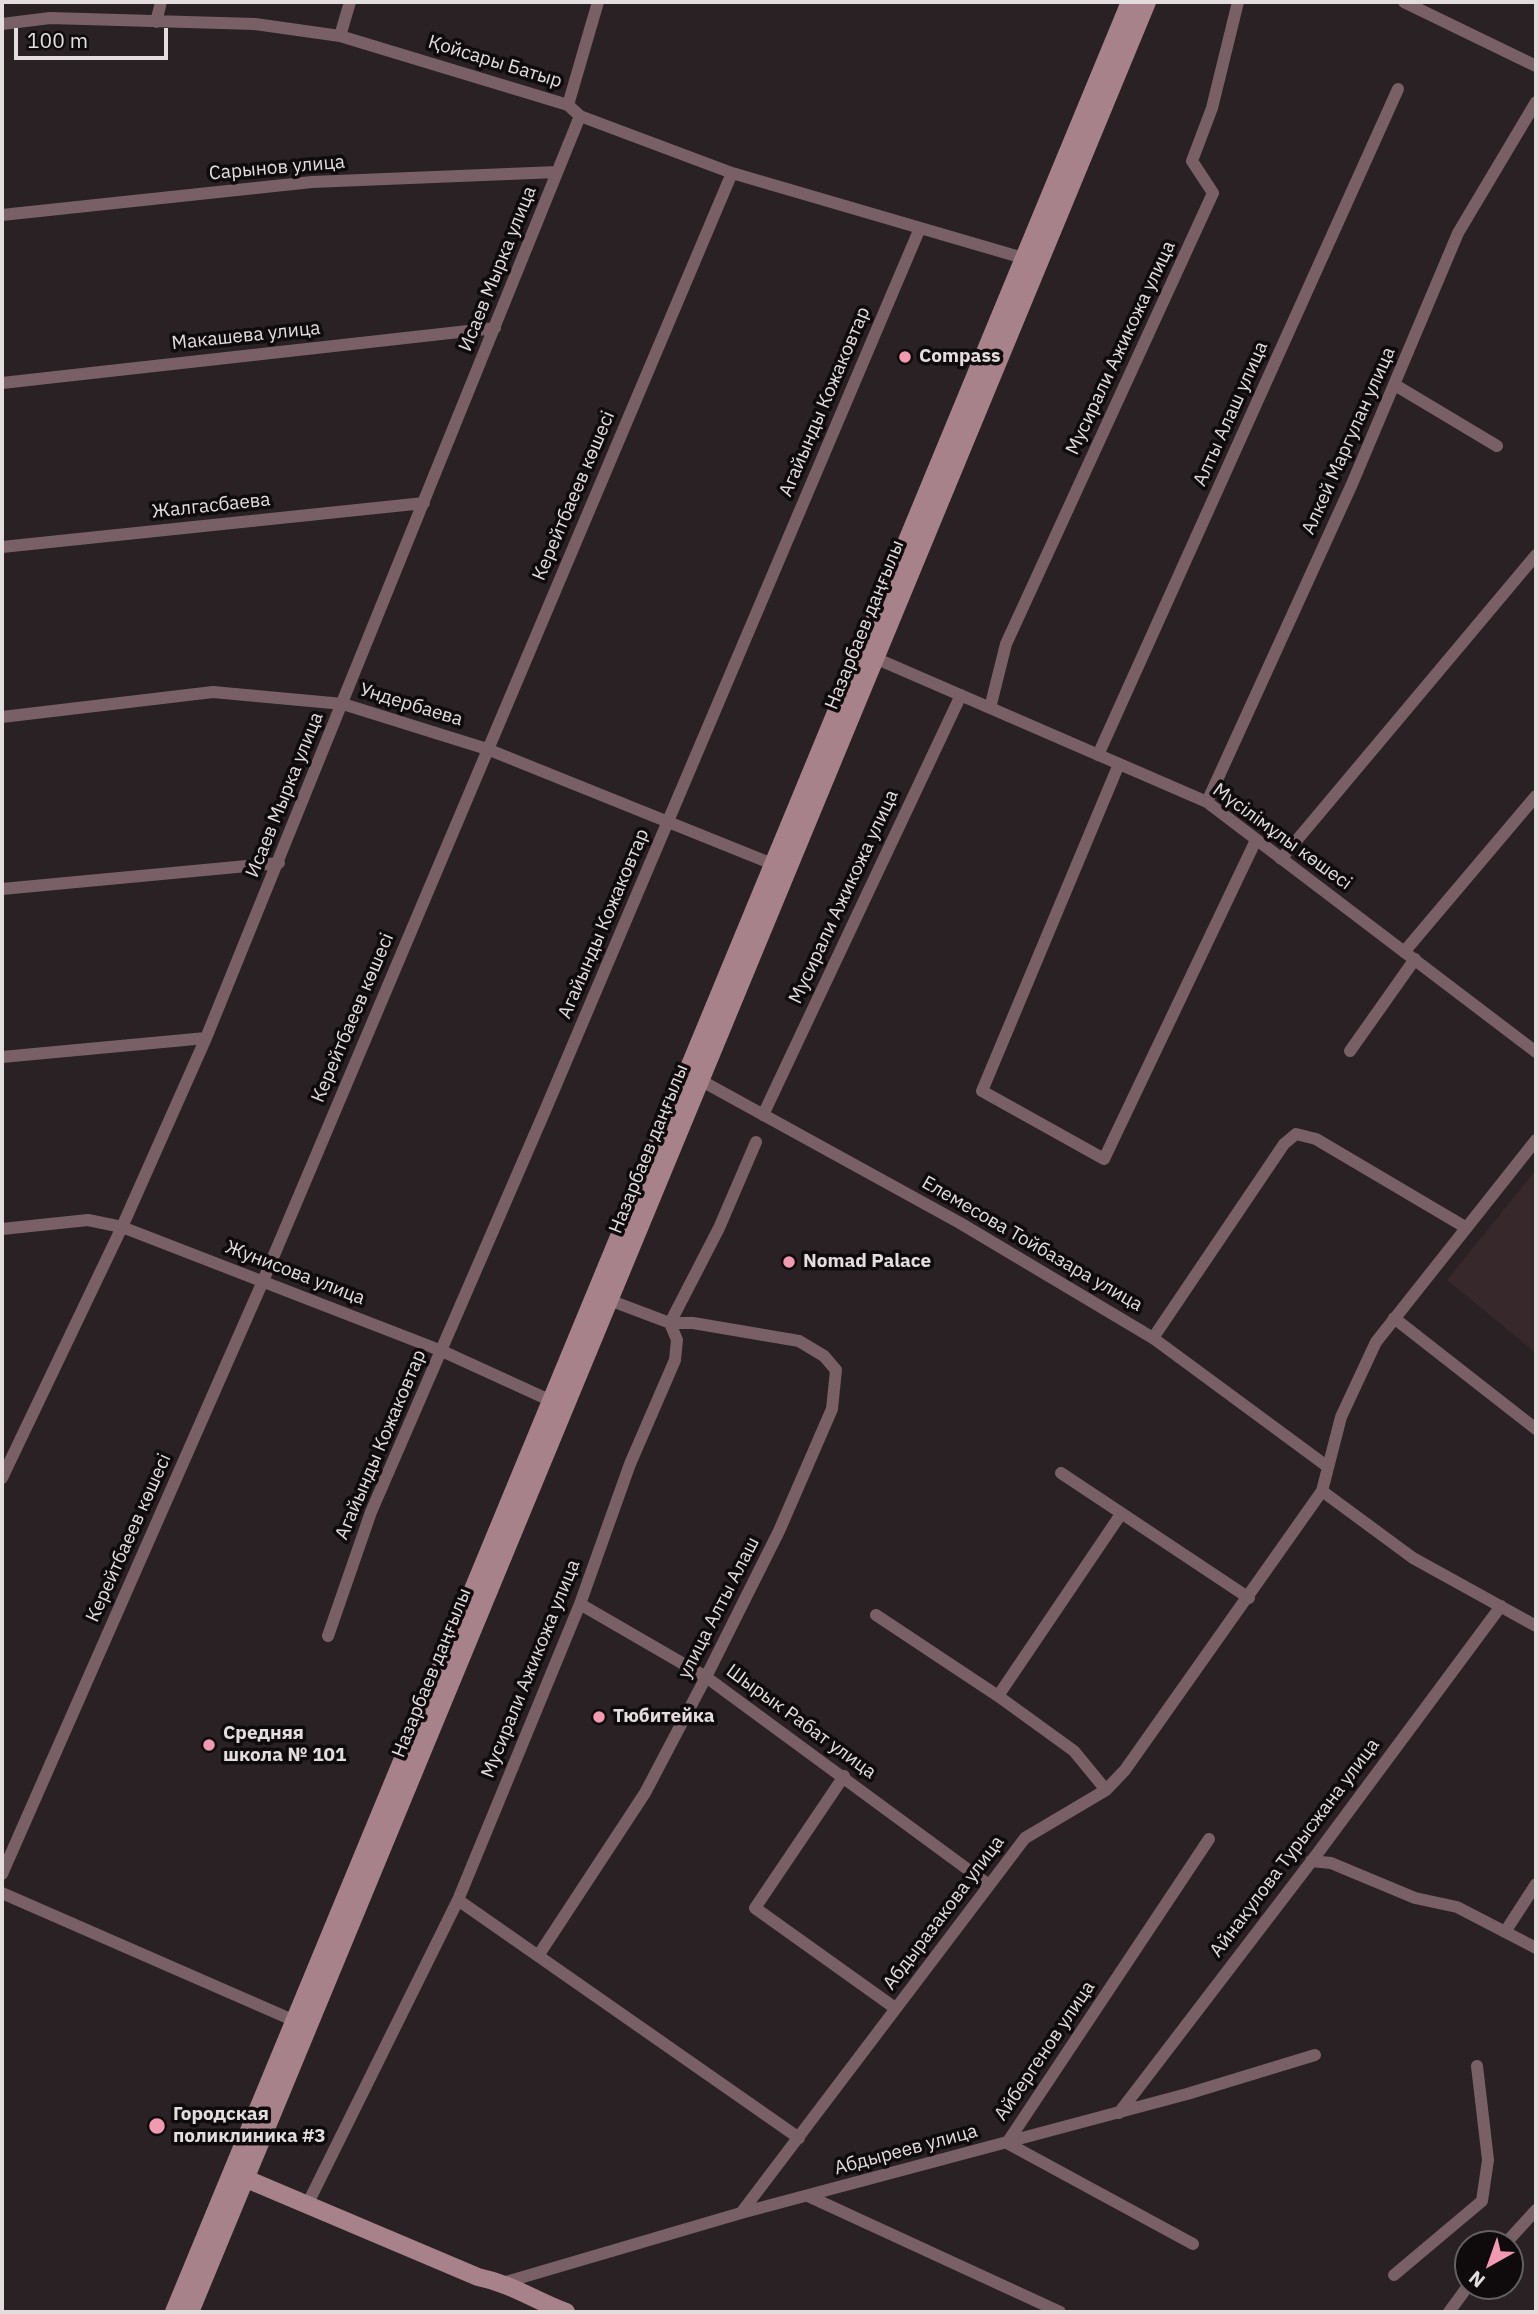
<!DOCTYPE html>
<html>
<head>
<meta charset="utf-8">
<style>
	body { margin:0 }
	#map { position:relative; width:1538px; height:2314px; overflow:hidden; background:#292123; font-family:"IBM Plex Sans",sans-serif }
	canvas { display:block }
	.frame { position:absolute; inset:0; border:4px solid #e3ddde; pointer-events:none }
	.north { position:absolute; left:1454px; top:2230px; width:70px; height:70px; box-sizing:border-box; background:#0f0b0c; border:2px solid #645f60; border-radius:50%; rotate:220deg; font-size:19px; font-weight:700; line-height:28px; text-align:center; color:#e3ddde }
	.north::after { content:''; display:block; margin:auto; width:24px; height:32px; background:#f19ab1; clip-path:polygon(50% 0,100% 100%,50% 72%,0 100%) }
	.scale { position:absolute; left:14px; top:28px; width:154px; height:32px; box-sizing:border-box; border:4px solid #e3ddde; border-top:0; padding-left:9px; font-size:21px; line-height:24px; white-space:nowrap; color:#e3ddde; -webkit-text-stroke:5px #0f0b0c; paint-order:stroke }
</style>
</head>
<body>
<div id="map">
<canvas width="1538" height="2314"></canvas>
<div class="frame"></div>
<div class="north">N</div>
<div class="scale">100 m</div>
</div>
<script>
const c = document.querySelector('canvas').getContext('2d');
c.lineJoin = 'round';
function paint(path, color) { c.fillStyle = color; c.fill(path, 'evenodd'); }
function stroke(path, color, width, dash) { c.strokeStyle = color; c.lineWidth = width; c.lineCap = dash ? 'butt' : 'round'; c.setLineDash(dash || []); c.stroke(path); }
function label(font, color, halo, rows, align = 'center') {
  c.font = font + ' "IBM Plex Sans",sans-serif'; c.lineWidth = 7; c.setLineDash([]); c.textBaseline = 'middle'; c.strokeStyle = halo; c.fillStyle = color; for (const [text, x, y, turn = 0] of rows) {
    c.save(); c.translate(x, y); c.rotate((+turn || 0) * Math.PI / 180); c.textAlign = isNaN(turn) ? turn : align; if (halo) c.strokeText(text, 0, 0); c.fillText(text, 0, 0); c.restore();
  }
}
paint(new Path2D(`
	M1536 1170V1353L1447 1280Z`), '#37282c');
stroke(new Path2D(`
	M1404 2 1536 66
	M156 22 161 2
	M2 24 50 18 255 24 340 36 568 105 580 116 732 173 1030 260
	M340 36 350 2
	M568 105 598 2
	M2 215 312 182 557 172
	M2 383 495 328
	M1395 385 1497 446
	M2 547 424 503
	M868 655 1207 802 1536 1052
	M990 708 1006 644 1213 193 1192 161 1212 108 1238 2
	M2 717 213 692 343 704 487 749 780 867
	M1098 755 1398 89
	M1119 764 982 1091 1104 1159 1256 840
	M1207 802 1352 484 1458 233 1536 102
	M1281 859 1536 555
	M2 889 279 863
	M1404 952 1536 796
	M1350 1051 1415 959
	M2 1057 206 1038
	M700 1080 960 1223 1153 1338 1328 1467
	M763 1115 961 695
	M2 1229 88 1220 122 1227 442 1351 558 1404
	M1394 1318 1536 1429
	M1153 1338 1284 1144 1296 1134 1316 1139 1465 1227
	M1061 1473 1249 1598
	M2 1478 122 1227 206 1038 580 116
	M1322 1491 1413 1558 1536 1626
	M580 1604 706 1677 989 1885
	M876 1615 998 1696 1074 1751 1106 1790
	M328 1636 371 1512 544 1113 920 228
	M998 1696 1121 1514
	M844 1776 755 1908 895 2008
	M1311 1861 1331 1863 1415 1898 1457 1907 1536 1948
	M2 1874 263 1281 732 173
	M2 1893 295 2021
	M458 1900 799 2138
	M1505 1932 1536 1884
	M538 1956 645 1793 706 1677 779 1531 832 1409 836 1370 824 1356 799 1341 693 1323H670L609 1300
	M1119 2113 1317 1854 1501 1606
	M808 2196 1060 2312
	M308 2203 458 1900 580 1604 630 1464 675 1360 677 1340 670 1323 719 1228 756 1142
	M741 2213 1025 1838 1106 1790 1125 1770 1322 1491 1341 1417 1376 1342 1536 1140
	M1193 2244 1007 2143 1209 1839
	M1505 2244 1536 2210
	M1394 2275 1482 2201 1488 2160 1477 2066
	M506 2282 741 2213 1187 2094 1315 2055
	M1449 2312 1468 2286`), '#786066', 12);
stroke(new Path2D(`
	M237 2175 478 2277C512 2284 534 2300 566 2312
	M174 2312 1130 2
	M190 2312 1147 2`), '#a8828b', 18);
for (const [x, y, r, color] of [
	[905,357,7,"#f19ab1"],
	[789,1262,7,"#f19ab1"],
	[599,1717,7,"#f19ab1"],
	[209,1745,7,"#f19ab1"],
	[157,2126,9,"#f19ab1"]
]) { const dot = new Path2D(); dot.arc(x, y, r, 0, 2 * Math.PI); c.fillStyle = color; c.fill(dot); stroke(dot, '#0f0b0c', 2.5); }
label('19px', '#e3ddde', '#0f0b0c', [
	["Қойсары Батыр",495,62,17],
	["Сарынов улица",277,168,-5],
	["Исаев Мырка улица",498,269,-68],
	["Макашева улица",246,336,-6],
	["Мусирали Ажикожа улица",1121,348,-65],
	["Агайынды Кожаковтар",825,402,-67],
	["Алты Алаш улица",1231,414,-66],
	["Алкей Маргулан улица",1349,441,-66],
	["Керейтбаеев көшесі",574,496,-67],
	["Жалгасбаева",211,506,-6],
	["Назарбаев даңғылы",865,625,-68],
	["Ундербаева",411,705,17],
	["Исаев Мырка улица",285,795,-68],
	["Мүсілімұлы көшесі",1282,837,36],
	["Мусирали Ажикожа улица",844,897,-65],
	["Агайынды Кожаковтар",604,924,-67],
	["Керейтбаеев көшесі",353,1018,-67],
	["Назарбаев даңғылы",649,1149,-68],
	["Елемесова Тойбазара улица",1032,1244,30],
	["Жунисова улица",295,1273,21],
	["Агайынды Кожаковтар",381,1445,-67],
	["Керейтбаеев көшесі",129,1538,-66],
	["улица Алты Алаш",719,1608,-63],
	["Мусирали Ажикожа улица",531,1669,-68],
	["Назарбаев даңғылы",432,1673,-68],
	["Шырык Рабат улица",801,1722,36],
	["Айнакулова Турысжана улица",1295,1848,-53],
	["Абдыразакова улица",944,1913,-53],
	["Айбергенов улица",1045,2051,-56],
	["Абдыреев улица",906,2150,-15]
]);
label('bold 19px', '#e3ddde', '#0f0b0c', [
	["Compass",919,357],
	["Nomad Palace",803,1262],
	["Тюбитейка",613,1717],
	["Средняя",223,1734],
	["школа № 101",223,1756],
	["Городская",173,2115],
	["поликлиника #3",173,2137]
], 'left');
</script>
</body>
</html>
